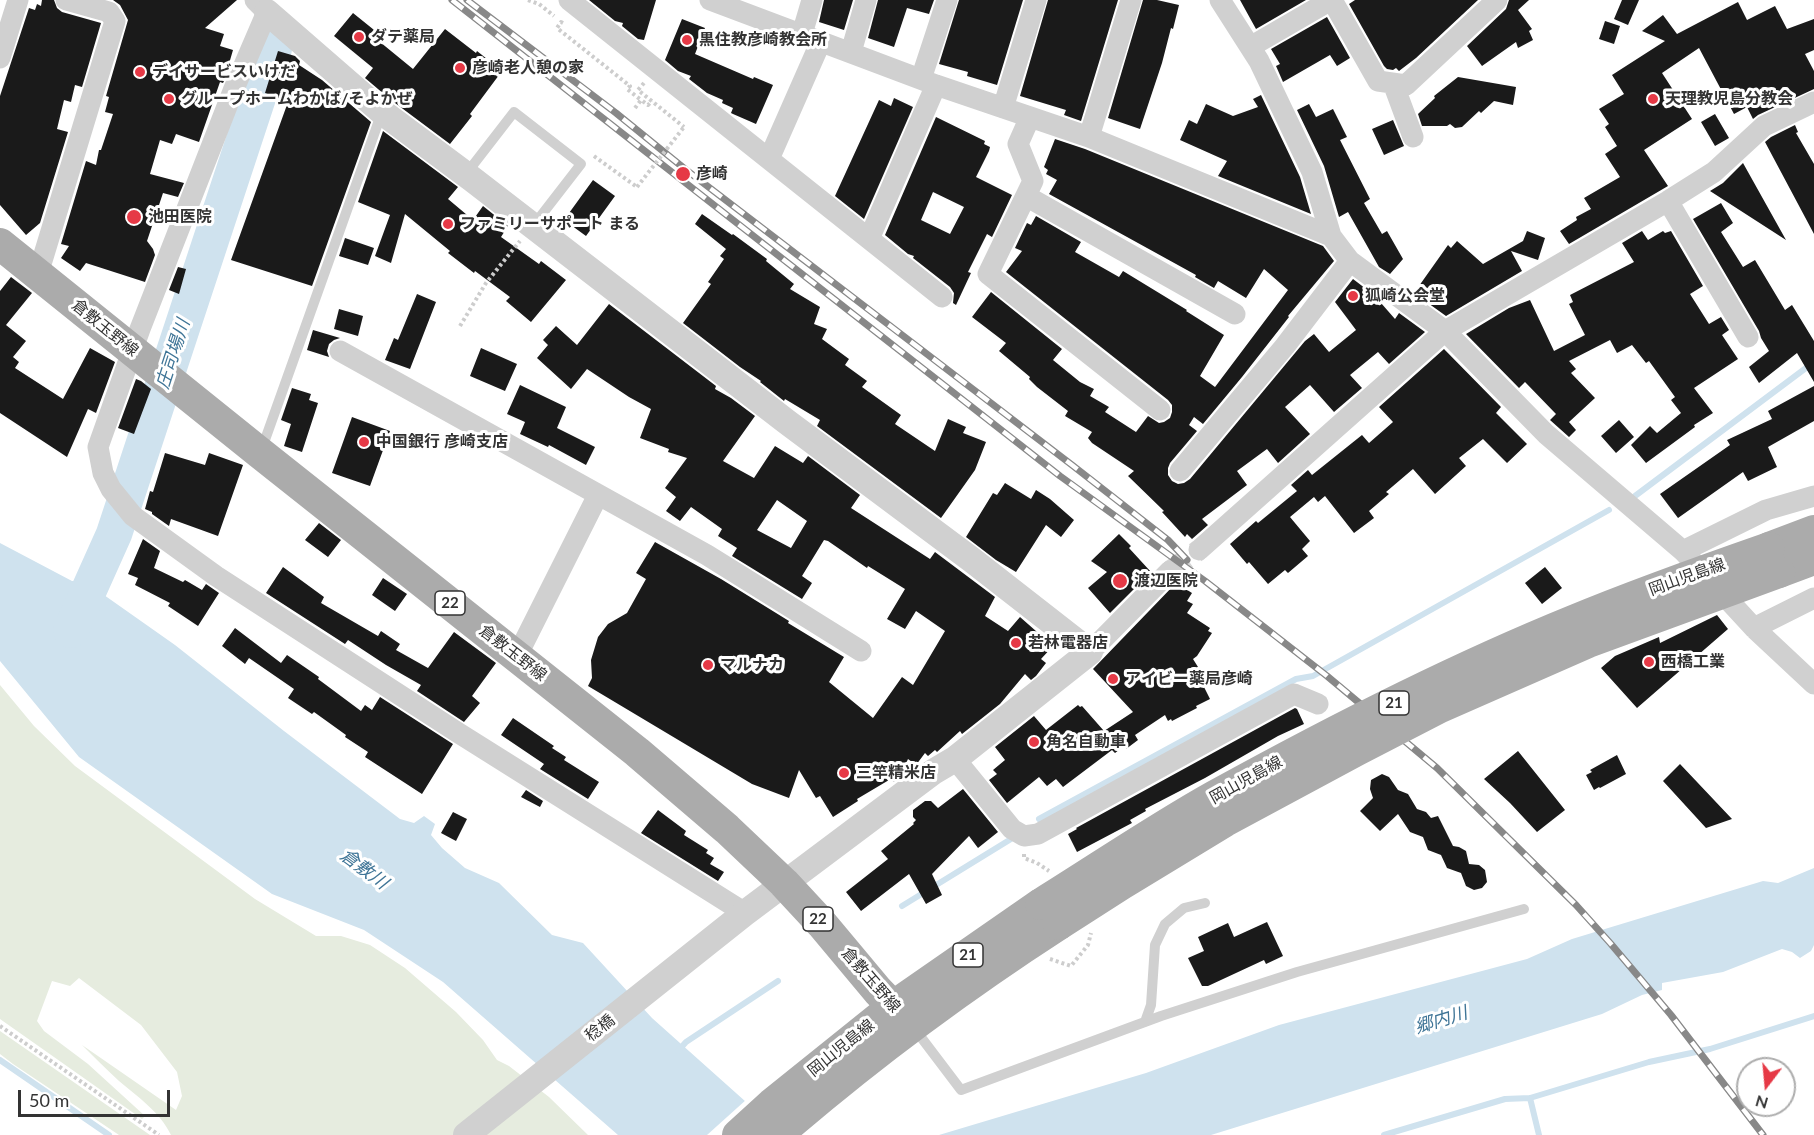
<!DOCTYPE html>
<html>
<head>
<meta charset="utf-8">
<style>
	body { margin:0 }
	#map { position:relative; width:1814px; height:1135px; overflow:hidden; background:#fff; font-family:Lato,sans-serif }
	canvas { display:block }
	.north { position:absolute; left:1736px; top:1057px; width:60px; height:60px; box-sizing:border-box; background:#fff; border:2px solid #adadad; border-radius:50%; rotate:196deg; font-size:16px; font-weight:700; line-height:24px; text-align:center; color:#333 }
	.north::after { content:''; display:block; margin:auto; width:21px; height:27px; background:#e63946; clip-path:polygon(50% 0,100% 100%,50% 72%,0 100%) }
	.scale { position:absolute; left:18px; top:1090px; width:152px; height:27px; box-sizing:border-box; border:3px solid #333; border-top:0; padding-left:8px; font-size:18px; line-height:21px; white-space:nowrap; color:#333; -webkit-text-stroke:4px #fff; paint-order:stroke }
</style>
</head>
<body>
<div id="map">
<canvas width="1814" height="1135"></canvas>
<div class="north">N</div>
<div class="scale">50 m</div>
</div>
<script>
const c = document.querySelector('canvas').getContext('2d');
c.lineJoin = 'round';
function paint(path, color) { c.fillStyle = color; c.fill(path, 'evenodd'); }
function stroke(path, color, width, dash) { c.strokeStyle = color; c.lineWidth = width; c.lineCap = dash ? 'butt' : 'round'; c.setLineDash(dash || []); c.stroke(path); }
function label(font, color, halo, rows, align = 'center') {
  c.font = font + ' Lato,"Noto Sans JP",sans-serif'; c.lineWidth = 6; c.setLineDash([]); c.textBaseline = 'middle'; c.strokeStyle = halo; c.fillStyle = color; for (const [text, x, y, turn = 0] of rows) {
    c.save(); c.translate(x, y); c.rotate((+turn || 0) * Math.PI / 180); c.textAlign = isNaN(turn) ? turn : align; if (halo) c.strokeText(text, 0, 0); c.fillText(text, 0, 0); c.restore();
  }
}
paint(new Path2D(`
	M0 685 34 726 75 766 255 899 316 936H341L370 945 405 968 456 1012 483 1040 497 1060 509 1066 549 1097 588 1135H171C160 1112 138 1097 119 1081 106 1069 94 1057 82 1045L176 1110 182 1096 177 1072 141 1025 79 978 70 986 52 981 37 1021 44 1031 88 1064 145 1116 142 1119 0 1019Z
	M0 1031 150 1135H119L13 1064 0 1054Z`), '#e6ecdf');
paint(new Path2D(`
	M0 543 72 581C87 581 96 583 104 595L175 645 284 731 400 819 414 823 424 816 435 824 431 835 442 848 465 868 499 883 552 935 583 943 652 1018 783 1135H618L443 982 364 930 272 894 79 757 0 661Z
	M1814 868V945L1811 951 1800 958 1792 952 1782 949 1723 972 1662 983V990L1642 995 1602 1014 1211 1135H939L1146 1073 1279 1025 1527 959 1572 939 1763 881 1778 883Z`), '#cfe2ee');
paint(new Path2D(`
	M747 1099 786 1135H707Z`), '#fff');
stroke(new Path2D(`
	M1635 496 1814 362
	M1039 819 1296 679 1313 676 1609 510
	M902 906 1011 839
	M678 1051 686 1042 778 981
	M0 1060 109 1135
	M1530 1098 1539 1135
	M1384 1135 1505 1099 1530 1098 1649 1062 1710 1049 1814 1016`), '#cfe2ee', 6);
stroke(new Path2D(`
	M71 630 114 534 274 49`), '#cfe2ee', 36);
paint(new Path2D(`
	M42 0H54L57 8 62 12 101 23 82 87 75 85 71 102 64 100 57 129 68 132 40 223 26 235 0 205V96L29 8 35 10 37 4 41 6Z
	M113 0H237L205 28 224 34 220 46 233 50 224 81 223 83 220 82 199 142 176 134 172 144 160 140 150 174 184 183 178 197 163 193 147 241 153 249 155 255 145 282 86 263 80 271 61 258 69 246 61 244 86 161 96 165 99 150H101L113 114 105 112 109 97 106 96 128 20 120 5Z
	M589 0H656L644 40 638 39 622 26 623 23 615 21Z
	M824 0H853L844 30 819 22Z
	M878 0H934L929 14 907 8 894 47 868 38Z
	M959 0H1023L997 85 967 76 968 72 939 64Z
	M1048 0H1118L1081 121 1064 115 1066 110 1020 96Z
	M1143 0H1157L1179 5 1173 29 1171 28 1162 63 1140 129 1108 118Z
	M1240 0H1306L1256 29Z
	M1355 0H1478L1416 58 1399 71 1396 68 1393 70 1387 69 1384 66 1349 4Z
	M1509 0H1529L1518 10 1532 29 1529 31 1533 40 1518 48 1516 42 1482 66 1467 46 1506 9Z
	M1622 0H1639L1628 25 1614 19Z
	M1738 2 1747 20 1775 6 1787 29 1814 19V50L1805 54 1814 71V89L1758 115 1753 119 1747 107 1734 114 1699 48 1662 73 1692 119 1644 150 1668 186 1569 244 1560 231 1577 220 1576 217 1591 209 1584 198 1620 177 1605 154 1617 146 1605 127 1609 124 1599 109 1624 94 1612 75 1665 41 1642 31 1663 15 1677 34Z
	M353 13 384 38 380 42 413 69 445 29 476 53 477 51 502 71 470 114 472 116 450 144 391 100 365 78 373 68 334 36Z
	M1327 17 1350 58 1337 66 1330 55 1283 82 1276 66 1280 64 1271 49Z
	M682 19 705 28 695 54 753 79 754 77 773 85 756 124 733 114 731 113 733 108 722 103 723 100 707 93 689 79 691 76 678 71 665 60Z
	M1605 21 1620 26 1614 44 1599 39Z
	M278 51 295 56 300 61 299 65 322 80 371 122 312 286 231 260 288 102 265 93Z
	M1458 77 1516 87 1513 105 1494 101 1481 113 1479 111 1462 127 1455 128 1450 124 1447 126H1422L1418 114 1435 98 1434 96Z
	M1261 95 1300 177 1311 214 1218 176 1227 161 1180 140 1189 120 1197 124 1206 104 1233 116 1258 107 1253 99Z
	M894 98 913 107 864 219 835 196 879 100 891 106Z
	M1309 104 1316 117 1333 109 1347 137 1340 140 1370 199 1364 203 1382 234 1387 231 1403 259 1390 274 1379 267 1348 212 1339 217 1324 166 1297 110Z
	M1715 114 1729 138 1715 146 1701 122Z
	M936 117 985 141 984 144 990 147 989 151 976 177 1012 195 992 237 987 234 968 272 971 273 956 305 953 303 954 293 950 287 913 258 914 256 908 254 885 235ZM933 192 964 207 950 234 921 220Z
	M1393 120 1404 146 1384 155 1372 129Z
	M1795 125 1798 132 1796 133 1814 164V234L1765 142 1771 137Z
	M383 131 458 187 448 199 473 220 483 206 508 226 501 237 539 264 541 261 566 280 531 322 506 301 510 297 475 271 474 273 448 253 450 251 405 214 391 263 375 256 390 215 358 202Z
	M1055 139 1085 149 1323 246 1334 261 1288 316 1289 317 1242 377 1203 424 1194 417 1189 425 1197 431 1170 463 1168 468V475L1172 481 1178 484 1184 483 1190 479 1305 341 1314 334 1329 352 1356 330 1335 302 1353 279 1374 295 1395 319 1399 313 1425 332 1389 364 1378 352 1350 375 1362 388 1334 412 1310 385 1285 407 1310 434 1278 463 1267 449 1237 471 1247 485 1202 519 1208 525 1192 539 1187 534 1185 537 1162 512 1164 511 1128 476 1134 471 1092 443 1088 438 1092 432 1065 416 1068 411 1037 387 1029 379 1030 377 999 351 1006 343 972 317 991 292 1062 349 1053 360 1080 382 1094 389 1090 396 1109 407 1105 412 1136 432 1148 416 1159 423 1164 422 1170 418 1172 412V405L1168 400 1006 272 1022 251 1015 248 1027 223 1031 225 1036 216 1081 242 1075 252 1119 277 1123 271 1187 310 1186 311 1224 335 1200 376 1215 387 1288 290 1264 269 1246 298 1218 281 1214 288 1195 277 1196 275 1049 194 1057 180 1046 174 1048 170 1044 167Z
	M1743 163 1786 240 1710 191 1723 183Z
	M593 180 615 196 586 236 564 220Z
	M1721 203 1733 223 1721 232 1743 267 1755 260 1785 310 1792 305 1814 341V382L1797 353 1759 383 1749 367 1769 351 1761 338 1759 331 1693 219Z
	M702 214 732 235 733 234 767 259 766 261 794 284 790 289 820 307 814 324 827 329 822 339 849 359 845 365 867 381 862 387 901 415 895 424 935 451 948 419 966 427 963 433 986 442 975 470 941 518 817 426 820 420 785 399 784 401 760 382 761 381 740 367 683 323 711 284 708 282 724 259 720 256 726 249 695 224Z
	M1527 231 1545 238 1538 260 1511 251 1522 271 1446 316 1414 293 1448 245 1451 248 1457 241 1483 264 1523 241Z
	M1642 231 1648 240 1663 231 1665 233 1671 231 1703 286 1690 294 1709 324 1721 317 1729 330 1722 335 1738 359 1694 388 1713 413 1694 425 1695 427 1646 463 1631 445 1650 426 1657 433 1681 413 1671 400 1675 397 1649 361 1646 363 1632 345 1617 353 1610 340 1569 361 1576 369 1571 373 1595 398 1569 422 1576 430 1569 437 1550 420 1556 414 1525 382 1519 388 1466 334 1509 308 1530 300 1554 351 1585 335 1569 304 1573 302 1570 295 1634 262 1622 243Z
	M345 238 374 248 368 265 339 256Z
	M178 267 186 269 179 294 169 290Z
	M11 277 32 293 6 325 26 341 13 357 19 362 15 368 63 399 90 348 115 362 96 413 88 409 67 457 0 413V291Z
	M417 294 436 302 410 369 385 360 394 338 398 340Z
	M609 304 716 386 715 389 731 398 755 416 723 461 754 478 775 446 803 463 808 456 860 495 851 508 930 559 935 552 995 597 985 616 1008 631 1020 617 1053 646 1041 659 1046 663 1036 676 1031 680 1025 674 1000 704 962 734 960 731 937 752 935 750 928 756 925 753 916 765 908 759 899 779 894 782 889 780 857 799 858 801 833 817 820 796 816 798 799 770 789 798 752 784 588 686 592 678 591 660 598 637 608 624 627 613 646 579 636 573 655 542 721 579 789 621 788 623 844 657 829 682 873 718 902 677 913 685 945 631 916 611 905 629 887 619 905 589 868 566 867 568 828 541 824 540 802 576 812 583 802 599 732 556 737 548 718 536 722 529 691 507 680 521 666 511 676 497 665 488 687 458 668 452 669 449 640 438 651 409 629 397 587 369 571 389 537 358 548 345 543 340 556 326 577 345ZM777 500 807 521 791 548 757 530Z
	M339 309 363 316 358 336 334 329Z
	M313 330 340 338 334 340 329 344 327 351 329 357 307 350Z
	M481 348 517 364 505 391 470 376Z
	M1444 349 1501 407 1496 413 1527 444 1507 463 1483 439 1459 458 1466 466 1435 494 1413 469 1386 492 1389 494 1369 511 1374 518 1354 533 1325 496 1318 502 1314 497 1290 517 1310 541 1302 549 1308 556 1288 573 1285 570 1268 584 1249 562 1247 564 1230 544 1256 521 1258 523 1297 491 1291 485 1308 470 1312 475 1362 435 1369 443 1393 422 1379 407Z
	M136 379 141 381 151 389 134 434 118 428Z
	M520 385 566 407 557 428 595 447 586 465 549 445 548 447 520 434 525 422 507 414Z
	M1814 386V421L1768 447 1777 467 1748 481 1743 472 1678 518 1660 494 1730 445 1727 440 1772 419 1768 411Z
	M292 388 311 394 309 400 318 403 302 452 284 446 291 424 281 420Z
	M352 417 390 431 370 486 332 473Z
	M1619 420 1634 437 1616 453 1601 436Z
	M165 453 205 465 209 453 243 465 218 536 171 519 169 526 152 514V512L145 509 150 491 153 492Z
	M1005 483 1031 499 1036 490 1050 499 1074 520 1061 537 1046 525 1016 572 996 560 966 537 993 493 997 495Z
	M319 523 341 540 328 557 305 540Z
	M1119 534 1131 546 1129 548 1151 572 1110 613 1088 588 1107 572 1091 561Z
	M143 539 160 551 154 568 183 582 185 580 202 590 206 584 219 593 198 626 168 606 170 603 135 585 138 578 128 574Z
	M283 567 324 597 321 603 378 636 381 631 400 644 396 650 428 668 454 632 496 663 472 696 480 703 464 722 417 691 421 685 386 665 348 640 345 644 266 593Z
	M1545 567 1562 588 1542 604 1525 583Z
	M383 578 407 594 395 611 372 595Z
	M1176 583 1192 593 1187 601 1193 604 1187 613 1210 628 1208 631 1212 633 1197 656 1193 659 1198 667 1195 669 1210 699 1196 706 1197 708 1172 721 1171 719 1168 721 1165 715 1135 735 1138 740 1126 749 1124 746 1115 753 1112 750 1063 787 1056 779 1047 786 1039 777 1007 803 989 780 997 774 993 770 1005 760 995 747 1034 716 1046 730 1078 705 1080 707 1082 706 1104 731 1133 712 1093 669Z
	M1717 615 1728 629 1637 708 1601 668 1615 656 1659 637 1660 643Z
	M235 628 281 663 287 655 319 677 318 679 361 711 365 705 372 710 380 697 453 744 422 794 365 757 368 752 345 737 346 735 314 712 312 714 288 698 294 689 249 658 245 664 222 646Z
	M1295 708 1297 709 1304 724 1278 736 1205 778 1145 809 1146 811 1130 820 1132 823 1077 852 1068 834 1077 829 1076 828Z
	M513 718 554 746 552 748 566 757 564 760 599 782 588 799 540 769 544 764 501 735Z
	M1518 751 1565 810 1537 832 1510 803 1484 779Z
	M1617 755 1626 774 1600 788 1599 787 1594 790 1586 775 1592 772 1590 770Z
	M1680 764 1732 819 1706 828 1663 781Z
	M1382 774 1389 777 1398 790 1408 794 1417 809 1426 812 1431 818 1438 816 1453 846 1459 847 1466 851 1469 864 1479 865 1485 870 1487 882 1482 888 1474 890 1466 886 1461 873 1447 868 1441 855 1428 850 1423 837 1410 832 1398 814 1380 831 1360 811 1373 798 1370 789 1371 780Z
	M963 789 998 832 978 848 969 836 932 874 942 895 926 904 909 874 861 911 846 892 888 859 881 851 914 824 913 823 916 820 913 817V810L925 801H931L938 808Z
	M526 790 543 801 540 807 521 797Z
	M658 810 686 831 684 835 708 850 706 853 714 858 710 864 724 872 718 881 641 833Z
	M453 812 467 819 456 841 441 833Z
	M1267 922 1283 956 1266 964 1264 960 1208 986H1202L1188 958 1204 951 1198 937 1228 923 1234 937Z`), '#1a1a1a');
stroke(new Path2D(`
	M1170 571 1199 550`), '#d6d6d6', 21, [21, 10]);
stroke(new Path2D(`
	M528 0 539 4 554 16
	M563 23 561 22 557 28 630 86 627 89 641 100
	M644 83 638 90 684 127
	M635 108 641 100 648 105 652 101
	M594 156 637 187
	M460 326 486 283 520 241
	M1024 854V858L1037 863 1049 871
	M1050 959 1071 966 1088 945 1091 933
	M0 1026 159 1135`), '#cdcdcd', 4, [3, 3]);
stroke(new Path2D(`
	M466 174 514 112 581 164 533 226
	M261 451 382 112
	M1145 1022 1151 1005 1155 945 1165 924 1184 908 1205 903
	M914 1028 961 1090 1161 1016 1297 972 1524 909`), '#d0d0d0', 10);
stroke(new Path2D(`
	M255 0 267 12 233 91 140 329 98 447 103 473 111 489 133 516 216 576 457 732 745 913
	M569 0 942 297
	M710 0 936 85 1089 137 1331 236
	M1220 0 1259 61 1312 172 1331 236 1350 261 1445 331 1546 434 1683 551 1754 628 1814 684
	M1332 0 1378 81 1406 85 1497 0
	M802 34 812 0
	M1250 47 1331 0
	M851 52 866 0
	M0 58 18 0
	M921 79 947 0
	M1393 83 1413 137
	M1003 108 1036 0
	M1030 117 1018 144 1033 181 988 274 1160 410
	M1089 137 1131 0
	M769 159 821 41
	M1026 196 1235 314
	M1668 201 1748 337
	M869 239 936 85
	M38 274 115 21 109 12 66 0
	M340 351 707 555 861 651
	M1180 471 1285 346 1350 261
	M1199 550 1445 331 1668 201 1714 172 1764 126 1814 102
	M1683 551 1766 510 1814 496
	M1754 628 1814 598
	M1090 652 1170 571
	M517 656 598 495
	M955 759 1012 829 1024 836 1038 834 1294 694 1318 704`), '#d0d0d0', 21);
stroke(new Path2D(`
	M267 12 382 112 472 179 787 422 972 560 1090 652 955 759 933 772 745 913 466 1135`), '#d0d0d0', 26);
stroke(new Path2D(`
	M0 244 260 453 637 752 727 829 784 883 822 924 878 991 912 1026
	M1769 548 1814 531
	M1779 572 1814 559
	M738 1135 772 1104 894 1006 1041 904
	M777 1135C866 1058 960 988 1059 924`), '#ababab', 32);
const rail = new Path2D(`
	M452 0 1060 476 1205 581 1327 676 1437 768 1576 905 1611 944 1671 1015 1763 1135
	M467 0 616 113 685 169 1072 465 1168 540 1187 560`);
stroke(rail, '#888', 7);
stroke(rail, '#fff', 4.5, [14]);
stroke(new Path2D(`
	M637 187 684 127`), '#cdcdcd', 4, [3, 3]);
stroke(new Path2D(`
	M1041 904C1099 868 1156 829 1215 796 1331 732 1450 671 1573 621 1638 594 1703 571 1769 548
	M1059 924 1123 883 1225 821 1357 750 1440 707 1588 642 1779 572`), '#ababab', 32);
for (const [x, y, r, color] of [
	[359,37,6,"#e63946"],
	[687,40,6,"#e63946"],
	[460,68,6,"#e63946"],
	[140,72,6,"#e63946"],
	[169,99,6,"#e63946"],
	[1653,99,6,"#e63946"],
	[683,174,8,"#e63946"],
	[134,217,8,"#e63946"],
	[448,224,6,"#e63946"],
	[1353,296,6,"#e63946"],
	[364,442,6,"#e63946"],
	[1120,581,8,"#e63946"],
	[1016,643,6,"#e63946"],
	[1649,662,6,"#e63946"],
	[708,665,6,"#e63946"],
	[1113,679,6,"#e63946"],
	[1034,742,6,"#e63946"],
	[844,773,6,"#e63946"]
]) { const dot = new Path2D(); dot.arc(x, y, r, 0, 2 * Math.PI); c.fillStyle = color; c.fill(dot); stroke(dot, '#fff', 2); }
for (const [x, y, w] of [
	[450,603,30],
	[1394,703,30],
	[818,919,30],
	[968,955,30]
]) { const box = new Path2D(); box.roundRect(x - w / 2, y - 12, w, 24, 4.5); c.fillStyle = '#fff'; c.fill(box); stroke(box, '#333', 1.5); }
label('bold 15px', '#333', null, [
	["22",450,603],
	["21",1394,703],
	["22",818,919],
	["21",968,955]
]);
label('bold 16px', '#333', '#fff', [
	["ダテ薬局",371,37],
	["黒住教彦崎教会所",699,40],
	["彦崎老人憩の家",472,68],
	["デイサービスいけだ",152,72],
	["グループホームわかば/そよかぜ",181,99],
	["天理教児島分教会",1665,99],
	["彦崎",696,174],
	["池田医院",148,217],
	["ファミリーサポート まる",460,224],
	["狐崎公会堂",1365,296],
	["中国銀行 彦崎支店",376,442],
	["渡辺医院",1134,581],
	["若林電器店",1028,643],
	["西橋工業",1661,662],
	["マルナカ",720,665],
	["アイビー薬局彦崎",1125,679],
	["角名自動車",1046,742],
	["三竿精米店",856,773]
], 'left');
label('16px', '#333', '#fff', [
	["倉敷玉野線",105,328,39],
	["岡山児島線",1687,577,-20],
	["倉敷玉野線",513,653,38],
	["岡山児島線",1246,780,-29],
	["倉敷玉野線",871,980,49],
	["稔橋",600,1028,-38],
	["岡山児島線",841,1048,-39]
]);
label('italic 18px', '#3f7597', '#fff', [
	["庄司場川",173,354,-72],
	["倉敷川",364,869,37],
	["郷内川",1441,1020,-17]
]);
</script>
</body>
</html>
